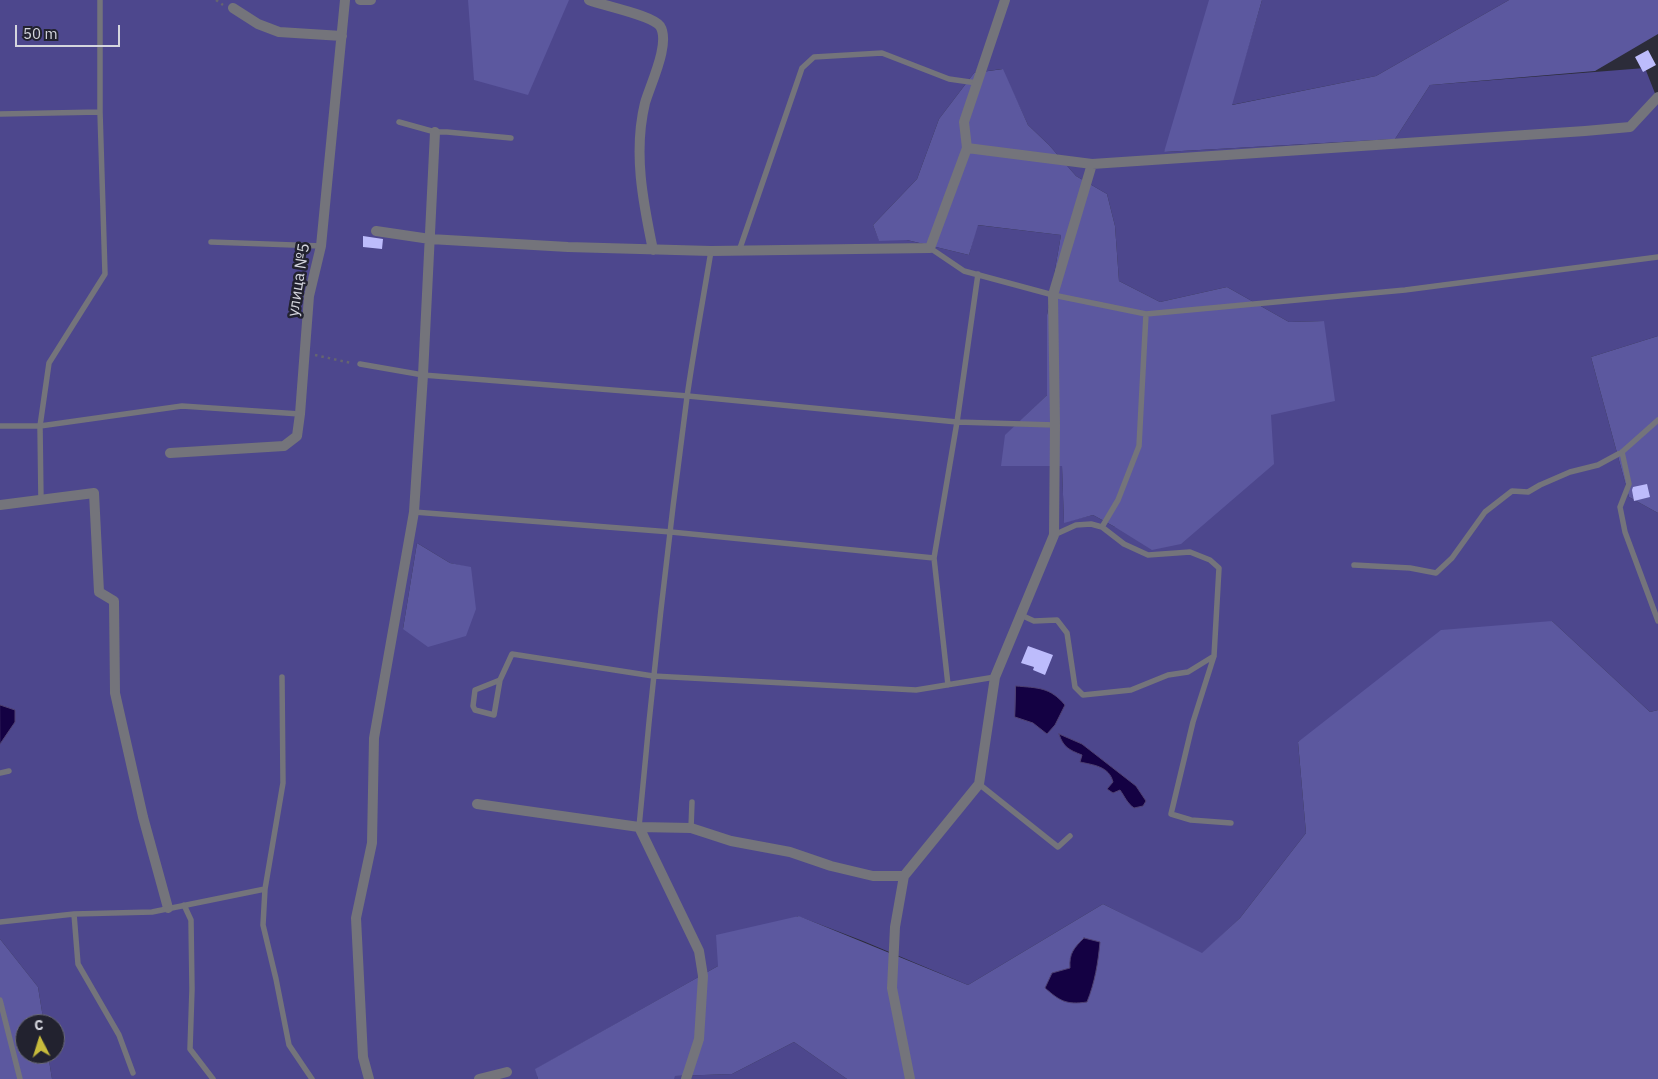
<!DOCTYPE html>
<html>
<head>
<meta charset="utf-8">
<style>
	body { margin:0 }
	#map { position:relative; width:1658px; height:1079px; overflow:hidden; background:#2c2c39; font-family:"IBM Plex Sans",sans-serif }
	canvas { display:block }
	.north { position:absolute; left:15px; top:1014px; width:50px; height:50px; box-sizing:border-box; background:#22222f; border:1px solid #6a6a75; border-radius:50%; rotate:355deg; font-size:14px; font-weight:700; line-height:20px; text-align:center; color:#d5d6de }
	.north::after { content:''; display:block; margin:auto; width:18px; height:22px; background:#c7bb3c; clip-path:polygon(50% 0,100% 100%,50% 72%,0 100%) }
	.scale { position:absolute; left:15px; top:25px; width:105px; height:22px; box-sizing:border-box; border:2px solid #d5d6de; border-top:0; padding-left:6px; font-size:15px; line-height:18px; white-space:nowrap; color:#d5d6de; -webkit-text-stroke:4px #22222f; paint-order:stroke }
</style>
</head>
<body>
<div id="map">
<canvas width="1658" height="1079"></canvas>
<div class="north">С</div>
<div class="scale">50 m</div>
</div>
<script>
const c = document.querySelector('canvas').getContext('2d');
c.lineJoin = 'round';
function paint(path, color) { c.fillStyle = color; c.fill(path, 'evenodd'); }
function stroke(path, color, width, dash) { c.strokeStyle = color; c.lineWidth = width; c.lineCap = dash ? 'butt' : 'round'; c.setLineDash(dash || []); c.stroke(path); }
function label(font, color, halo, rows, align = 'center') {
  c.font = font + ' "IBM Plex Sans",sans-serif'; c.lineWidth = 5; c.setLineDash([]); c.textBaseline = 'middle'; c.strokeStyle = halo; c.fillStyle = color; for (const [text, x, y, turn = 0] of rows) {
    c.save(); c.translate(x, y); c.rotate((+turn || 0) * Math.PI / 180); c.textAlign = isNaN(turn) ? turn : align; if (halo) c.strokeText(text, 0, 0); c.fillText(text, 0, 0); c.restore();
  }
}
paint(new Path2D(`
	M0 0H1245L1164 152 1395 139 1430 85 1645 68 1658 101V336L1591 357 1629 497 1658 513V710L1650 712 1552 621 1298 742 1306 833 1240 918 1202 954 1103 904 968 985 863 941 798 916 718 966 536 1069 538 1079H52L48 1054H55V1024H44L38 987 0 939ZM1002 69 1028 125 1049 145 1076 176 1107 194 1115 226 1119 281 1160 302 1227 287 1289 322 1324 321 1271 415 1115 527 1093 515 1064 522 1062 465 1002 466 1006 435 1047 395V315L1061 235 977 225 969 255 907 240H879L873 225 917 179 939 119 974 73ZM417 543 450 563 471 568 403 629Z
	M1262 0H1509L1376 76 1231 105Z
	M794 1042 847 1079H674V1076L732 1074Z`), '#4d478d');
paint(new Path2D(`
	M468 0H569L528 95 474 80Z
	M1209 0H1262L1232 105 1376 76 1509 0H1658V34L1595 71 1430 85 1395 139 1164 152Z
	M1003 69 1028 125 1049 145 1076 176 1107 194 1115 226 1119 281 1160 302 1227 287 1289 322 1324 321 1335 401 1271 415 1274 464 1181 544 1152 550 1115 527 1093 515 1064 523 1062 466H1001L1005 435 1047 395V315L1061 235 978 225 969 255 907 240 879 241 873 225 917 179 939 119 974 73Z
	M1658 336V513L1629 497 1591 357Z
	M417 543 450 563 471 567 476 609 466 636 428 647 403 629Z
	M1552 621 1650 712 1658 710V1079H847L794 1042 732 1074 675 1076 674 1079H538L535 1069 718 966 716 935 799 916 968 985 1103 904 1202 953 1240 918 1306 833 1298 742 1441 630Z
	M0 939 38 987 44 1024H25V1054H48L52 1079H0Z`), '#5c589f');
const water = new Path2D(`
	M1016 686C1038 688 1050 687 1065 705L1055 725 1047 734 1033 723 1015 717Z
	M0 705 15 710V722L0 744Z
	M1059 734 1082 744 1136 786 1146 801 1143 806 1134 808C1127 803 1125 797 1120 790L1113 793 1107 789 1113 782C1109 766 1093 765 1080 762L1082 755C1069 750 1063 747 1059 734Z
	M1084 938 1100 942C1098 963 1095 982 1087 1002 1066 1005 1060 1001 1045 988L1052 973 1070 968C1069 953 1074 948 1084 938Z`);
paint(water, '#140143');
stroke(water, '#4e4172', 1);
paint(new Path2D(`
	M1648 50 1656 65 1643 72 1635 57Z
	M363 236 383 239 382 249 363 247Z
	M1647 484 1650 497 1634 501 1632 490 1633 487Z
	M1028 646 1053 655 1045 675 1033 670 1034 667 1021 663Z`), '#bdbcfc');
stroke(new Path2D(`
	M216 0 223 5
	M315 355 351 363`), '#646470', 2.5, [2.5, 4]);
stroke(new Path2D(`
	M0 114 100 112
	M399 122 435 132H447L511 138
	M211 242 321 246
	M930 248 964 271 1053 295 1146 314 1405 290 1658 257
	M739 251 802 68 814 57 882 53 949 79 977 83
	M360 364 423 375 688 396 957 422 1055 425
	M0 426H40L182 406 300 414
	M1622 452 1629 484 1620 507 1625 532 1658 621
	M41 501 40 426 49 363 105 274 100 112V0
	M414 512 671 532 934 558
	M1102 527 1118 500 1139 446 1146 314
	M1054 535 1076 525 1091 524 1102 527 1124 544 1148 555 1190 552 1210 560 1219 568 1214 656 1193 722 1171 814 1191 820 1231 823
	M1354 565 1410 568 1436 573 1452 558 1485 512 1512 491 1528 492 1540 485 1570 472 1598 465 1622 452 1658 420
	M1021 615 1034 621 1057 620 1067 633 1075 687 1083 695 1131 690 1168 675 1188 672 1214 656
	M282 677 283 783 265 889 263 925 276 979 289 1045 312 1079
	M500 680 475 690 473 706 475 710 494 715 500 680 512 654 653 676 916 690 995 677
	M948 685 934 558 957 422 978 274
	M0 773 9 771
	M979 784 1058 847 1070 836
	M639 827C652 683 668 540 687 397 694 348 703 300 711 251
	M691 828 692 802
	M184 905 191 920 192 989 190 1049 213 1079
	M74 914 78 964 119 1035 133 1073
	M0 922 74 914 152 912 265 889
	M0 1000 20 1079`), '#74747b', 5.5);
stroke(new Path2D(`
	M360 0H371
	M589 0C604 6 652 15 660 26 671 43 650 85 645 103 633 152 643 202 653 250
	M233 8 258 24 279 32 342 36
	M967 148 964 122 1005 0
	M376 231 430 239 568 247 711 251 930 248 967 148 1092 164 1585 131 1630 127 1658 97
	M170 453 284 446 297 436 300 414 309 296 321 246 345 0
	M0 505 94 493 99 592 114 601 115 693 143 817 168 908
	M477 804 639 827 691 828 731 841 790 852 831 866 873 876H904
	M639 827 699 951 703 976 699 1039 686 1079
	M369 1079 363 1057 356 918 372 843 374 738 414 512 423 375 435 132
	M479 1079 507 1072
	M910 1079 892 988 895 927 904 876 979 784 995 677 1054 535 1055 425 1053 295 1092 164`), '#74747b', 10);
label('16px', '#d5d6de', '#22222f', [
	["улица №5",299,280,-81]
]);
</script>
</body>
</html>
